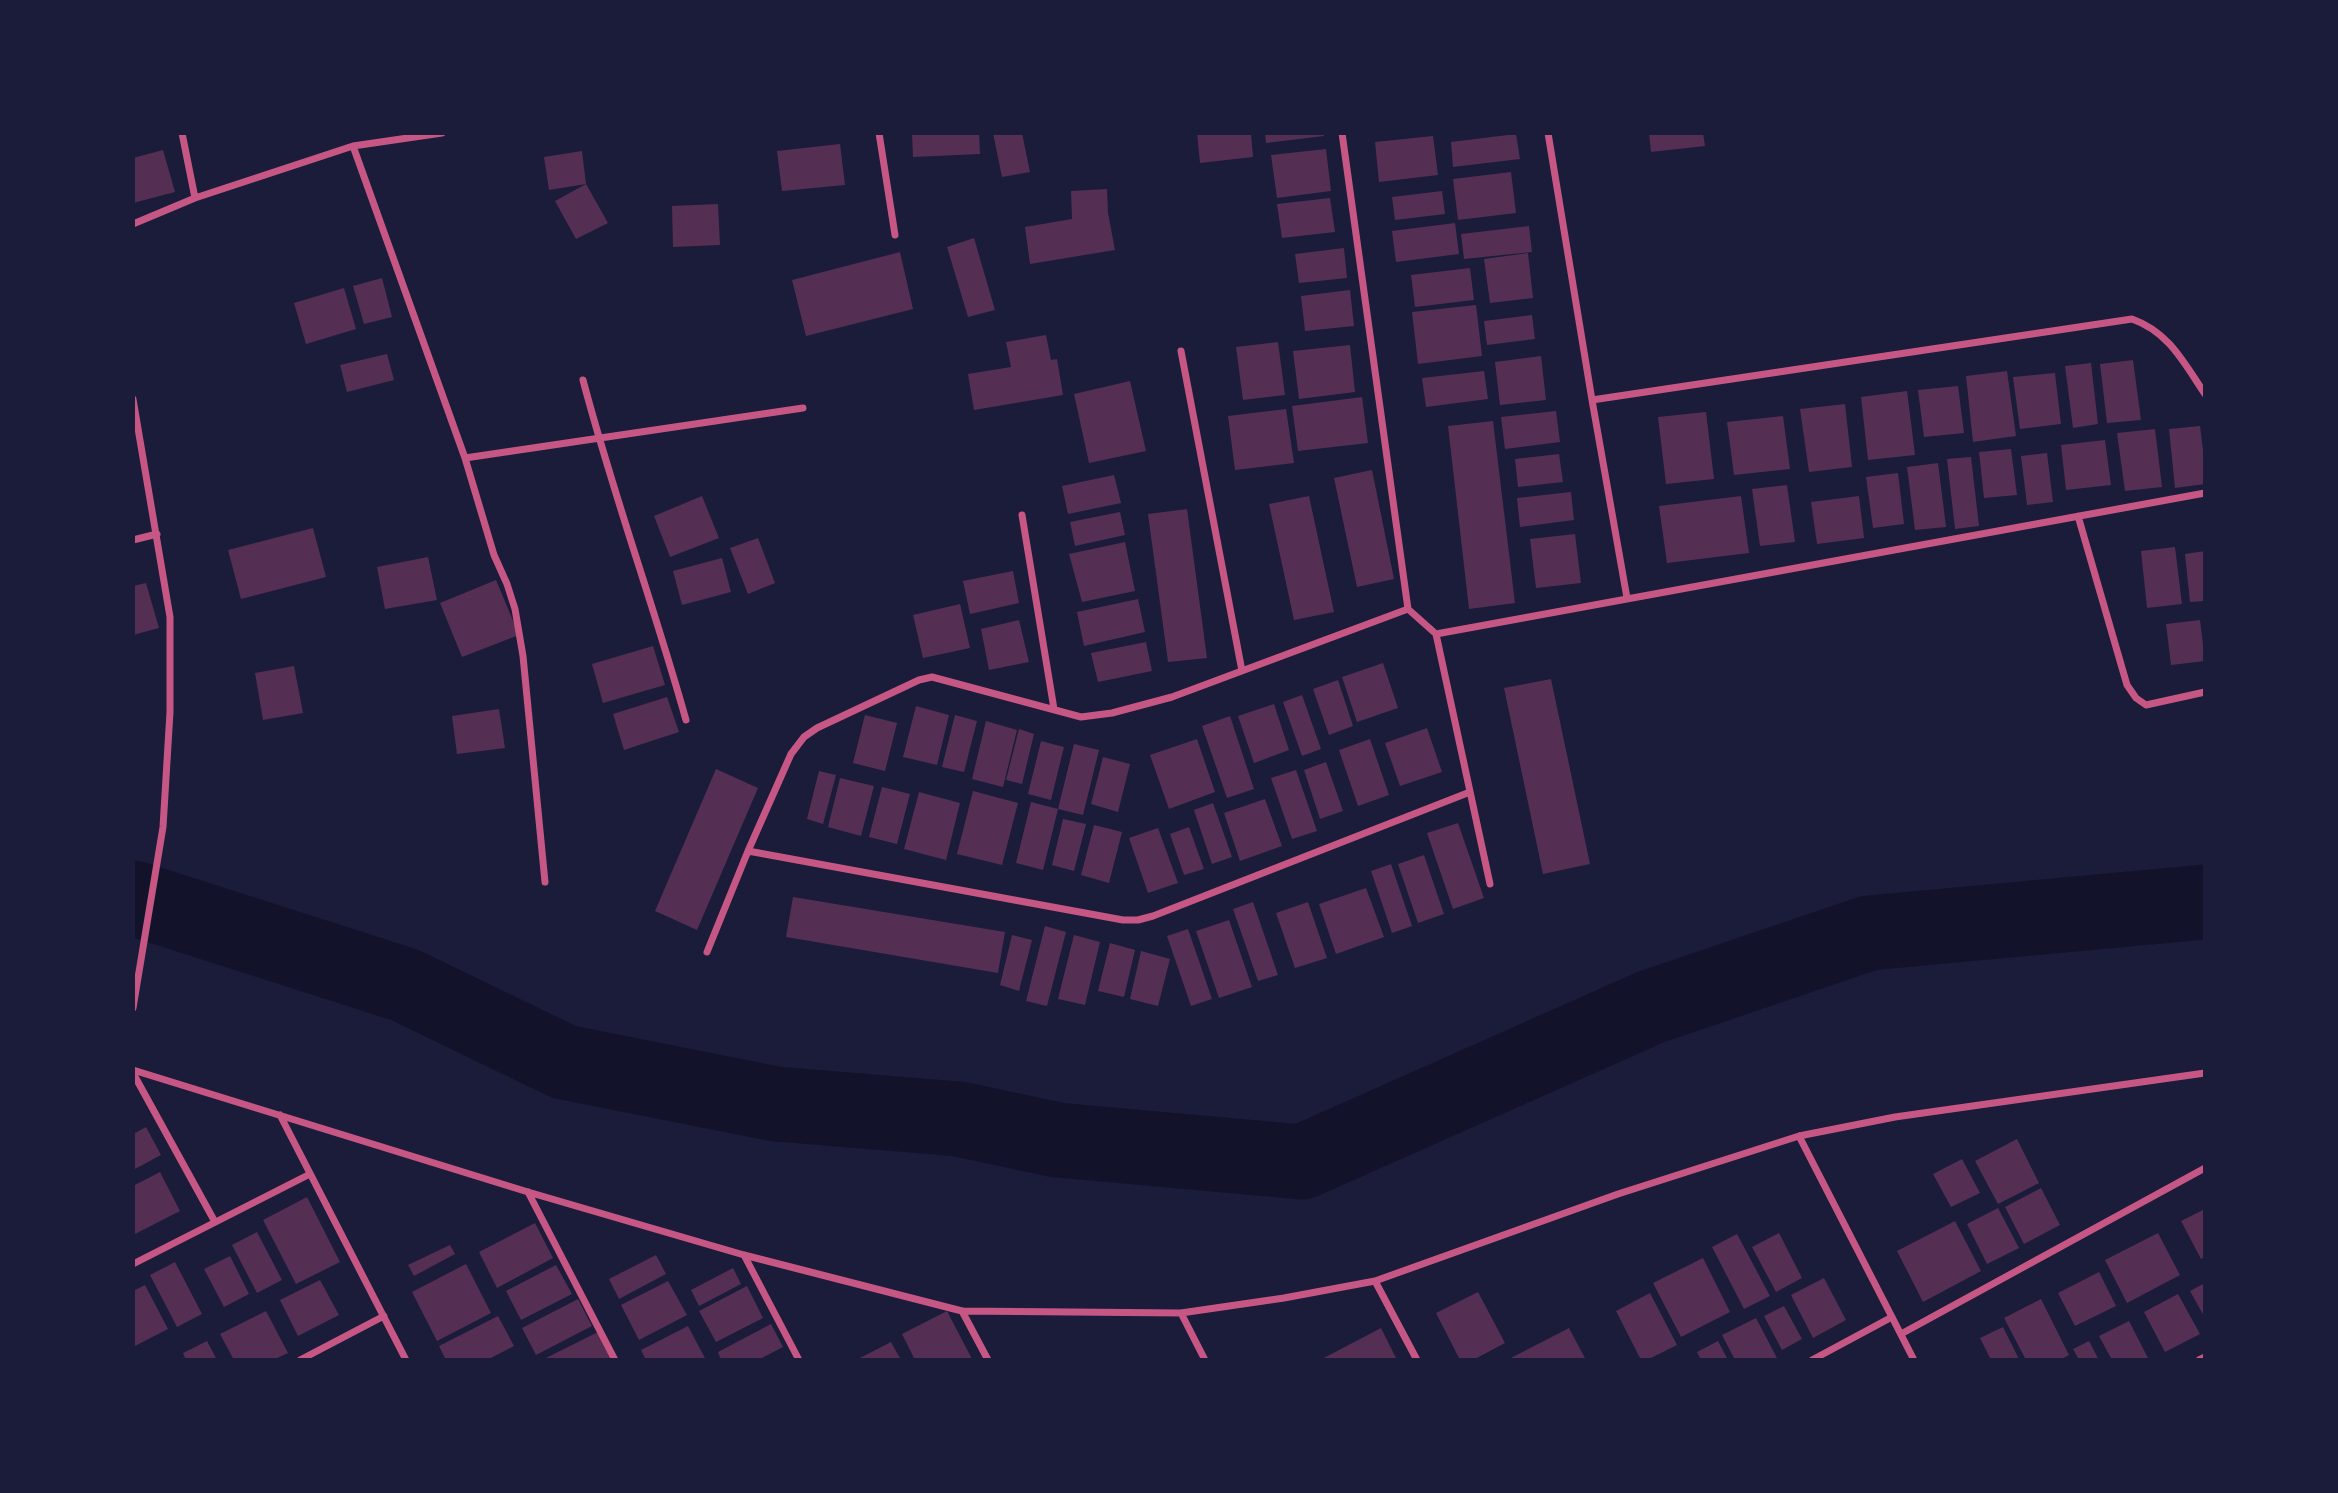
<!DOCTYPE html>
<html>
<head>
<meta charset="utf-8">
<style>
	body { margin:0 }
	#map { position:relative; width:2338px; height:1493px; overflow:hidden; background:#1b1b3a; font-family:"PT Sans",sans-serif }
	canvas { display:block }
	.frame { position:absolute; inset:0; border:135px solid #1b1b3a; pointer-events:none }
</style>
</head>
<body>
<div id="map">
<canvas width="2338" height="1493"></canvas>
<div class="frame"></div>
</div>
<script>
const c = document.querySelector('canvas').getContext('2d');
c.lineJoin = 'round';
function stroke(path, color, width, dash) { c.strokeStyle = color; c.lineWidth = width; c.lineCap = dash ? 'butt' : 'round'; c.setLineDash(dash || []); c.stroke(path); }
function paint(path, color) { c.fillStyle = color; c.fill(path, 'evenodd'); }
stroke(new Path2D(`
	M133 898 405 985 564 1062 776 1104 959 1119 1057 1140 1302 1162 1651 1007 1869 933 2205 902`), '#12122b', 75);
paint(new Path2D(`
	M912 133H979L980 154 913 157Z
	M993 133H1022L1030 172 1002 177Z
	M1197 133H1251L1253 157 1200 163Z
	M1265 133H1323L1324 136 1266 143Z
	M1649 133H1703L1705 146 1651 152Z
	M1516 134 1520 159 1453 167 1451 142Z
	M1433 136 1438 175 1379 182 1375 142Z
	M840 144 845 185 782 191 777 151Z
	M1326 149 1331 191 1277 198 1271 155Z
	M163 150 175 192 133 203V158Z
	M582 151 586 184 608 223 576 239 555 201 586 184 549 190 544 157Z
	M1511 172 1516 213 1458 220 1453 179Z
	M1107 189 1108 213 1115 250 1030 264 1025 227 1072 219 1071 191Z
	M1442 191 1445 214 1395 220 1392 197Z
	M1330 198 1335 232 1282 238 1277 204Z
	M718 204 720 245 673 247 672 206Z
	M1455 223 1459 254 1396 262 1392 231Z
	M1529 226 1532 252 1464 259 1461 234Z
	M974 238 995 310 968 317 947 247Z
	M1344 248 1347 278 1299 283 1295 254Z
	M900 252 913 309 806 336 792 280Z
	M1528 253 1533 298 1490 303 1484 259Z
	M1470 268 1474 300 1415 307 1411 275Z
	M382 278 392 317 364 324 353 286Z
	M344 288 356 329 306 344 294 303Z
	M1350 290 1354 326 1305 331 1301 296Z
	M1476 305 1482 356 1418 364 1412 312Z
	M1532 315 1535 339 1487 345 1484 321Z
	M1046 335 1051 360 1057 359 1063 395 974 410 968 374 1011 367 1006 342Z
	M1278 342 1285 395 1243 400 1236 347Z
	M1350 345 1355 392 1299 399 1293 351Z
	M387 354 394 380 347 392 340 365Z
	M1541 356 1546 400 1500 405 1495 362Z
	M2133 360 2141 420 2107 423 2100 364Z
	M2091 363 2098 424 2073 428 2065 366Z
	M1484 371 1488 399 1426 407 1422 378Z
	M2007 371 2016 436 1973 442 1966 376Z
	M2055 373 2061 424 2020 429 2013 377Z
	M1130 381 1146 451 1089 463 1074 394Z
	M1958 386 1964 433 1924 437 1918 390Z
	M1907 391 1915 455 1868 460 1861 397Z
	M1362 397 1368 443 1298 451 1292 406Z
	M1845 404 1852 467 1809 472 1800 409Z
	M1286 409 1294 463 1235 470 1228 416Z
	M1556 411 1560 442 1505 449 1501 417Z
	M1706 412 1714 479 1666 484 1658 417Z
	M1783 416 1790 469 1734 475 1727 422Z
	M1493 421 1515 603 1469 609 1448 426Z
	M2200 426 2205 466V484L2175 488 2169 429Z
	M2155 429 2162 487 2125 491 2117 433Z
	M2105 440 2111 485 2066 490 2061 445Z
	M2011 449 2017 495 1984 498 1979 452Z
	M2047 453 2053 502 2027 505 2021 456Z
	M1559 454 1563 482 1518 487 1515 459Z
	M1971 457 1979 526 1955 529 1947 459Z
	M1938 463 1946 527 1915 530 1907 467Z
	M1372 470 1394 579 1357 587 1334 478Z
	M1898 473 1904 524 1873 528 1866 477Z
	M1114 475 1121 503 1068 514 1062 486Z
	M1787 485 1795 542 1760 546 1752 489Z
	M1571 492 1574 520 1520 527 1517 498Z
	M702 496 719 538 670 557 654 516Z
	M1309 496 1334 612 1294 620 1269 504Z
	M1741 496 1749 553 1667 563 1659 506Z
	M1859 496 1864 538 1817 544 1811 502Z
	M1187 509 1207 658 1168 662 1148 514Z
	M1120 512 1125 535 1075 546 1070 522Z
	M313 528 326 577 241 599 228 550Z
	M1575 534 1581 583 1536 588 1530 539Z
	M758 538 775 583 748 594 730 548Z
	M1125 542 1135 591 1082 602 1069 554Z
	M2175 547 2182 604 2147 608 2141 551Z
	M2205 551V601L2190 602 2185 554Z
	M428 557 437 600 385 609 377 567Z
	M722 558 731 592 682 605 673 571Z
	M1013 571 1019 603 970 614 963 581Z
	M496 580 519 635 462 657 440 603Z
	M146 583 159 628 133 635V586Z
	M1138 599 1145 632 1084 646 1077 612Z
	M960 604 970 648 923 658 913 615Z
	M1019 620 1029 662 989 670 981 629Z
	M2200 620 2205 661 2171 665 2166 624Z
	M1146 642 1152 671 1098 682 1091 653Z
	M653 646 665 685 603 703 592 664Z
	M1383 663 1398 708 1357 722 1342 677Z
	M294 666 303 713 263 720 255 673Z
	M1551 679 1590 864 1543 874 1504 688Z
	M1338 680 1353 726 1329 735 1313 689Z
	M1302 695 1321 749 1302 756 1283 702Z
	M667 697 679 732 624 750 613 714Z
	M1274 704 1289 750 1254 763 1238 716Z
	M916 706 949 715 937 765 903 757Z
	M499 709 505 748 457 754 452 716Z
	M865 715 897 723 885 771 853 763Z
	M955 715 977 721 964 772 942 767Z
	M1230 716 1254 789 1227 798 1202 726Z
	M986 721 1017 730 1003 787 972 779Z
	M1427 728 1442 772 1400 786 1385 743Z
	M1019 729 1034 734 1022 784 1006 780Z
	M1197 739 1215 792 1169 809 1150 755Z
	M1370 739 1389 795 1358 806 1339 750Z
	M1041 741 1064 747 1051 800 1028 794Z
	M1074 744 1099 750 1083 815 1058 809Z
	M1103 757 1130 764 1118 812 1091 804Z
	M1326 762 1343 811 1320 819 1304 770Z
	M716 769 758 788 697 930 655 911Z
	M1296 770 1317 831 1292 839 1271 778Z
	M819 771 836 775 823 824 807 819Z
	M840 778 874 786 861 836 828 827Z
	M882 787 910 794 897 844 869 837Z
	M973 791 1018 803 1002 865 957 854Z
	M919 792 960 803 946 860 904 849Z
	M1265 799 1282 846 1240 861 1224 813Z
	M1031 802 1058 809 1043 870 1016 863Z
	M1213 803 1232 857 1212 864 1194 810Z
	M1063 819 1086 824 1074 871 1052 865Z
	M1458 823 1484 898 1453 909 1427 833Z
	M1094 825 1122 832 1109 883 1081 875Z
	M1189 827 1204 869 1184 875 1170 834Z
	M1158 828 1178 883 1148 893 1129 838Z
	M1424 855 1444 914 1418 923 1398 864Z
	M1391 864 1412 926 1392 933 1371 871Z
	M1366 888 1384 937 1336 954 1319 904Z
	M793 897 1005 932 998 973 786 937Z
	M1253 902 1278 975 1258 981 1233 909Z
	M1308 902 1327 958 1295 968 1276 913Z
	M1229 920 1252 987 1219 998 1196 931Z
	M1045 926 1066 932 1047 1006 1026 1001Z
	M1188 929 1212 999 1191 1006 1167 936Z
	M1012 935 1032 940 1019 991 1000 985Z
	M1074 935 1100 942 1085 1005 1058 999Z
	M1110 943 1135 950 1124 997 1098 991Z
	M1141 951 1170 959 1158 1006 1130 999Z
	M146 1127 161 1155 133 1170V1134Z
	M2017 1139 2039 1183 1998 1204 1975 1161Z
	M1962 1159 1980 1193 1951 1207 1933 1174Z
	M160 1172 180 1211 133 1235V1186Z
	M2041 1188 2060 1225 2024 1244 2005 1207Z
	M307 1197 340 1262 296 1284 263 1220Z
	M1998 1208 2019 1248 1987 1264 1967 1224Z
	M2205 1209V1257L2201 1259 2181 1221Z
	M1955 1221 1981 1271 1923 1302 1897 1251Z
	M535 1223 553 1258 497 1288 479 1252Z
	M257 1232 282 1280 257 1293 232 1245Z
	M1779 1233 1802 1278 1776 1292 1752 1247Z
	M2158 1233 2180 1275 2127 1303 2105 1260Z
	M1737 1234 1770 1296 1744 1309 1712 1247Z
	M450 1245 455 1254 414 1276 408 1265Z
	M656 1255 666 1274 619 1299 609 1279Z
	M230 1256 249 1294 224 1307 204 1269Z
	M1703 1258 1730 1312 1681 1337 1653 1283Z
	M175 1262 202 1314 177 1327 150 1275Z
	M466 1264 491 1313 437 1341 412 1292Z
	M556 1265 572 1294 521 1320 506 1291Z
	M733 1268 741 1284 699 1306 691 1290Z
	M2099 1272 2116 1306 2075 1326 2058 1293Z
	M1824 1278 1846 1320 1813 1338 1791 1295Z
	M320 1280 339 1315 298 1336 280 1300Z
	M668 1281 687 1315 639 1340 621 1305Z
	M2205 1283V1318L2190 1291Z
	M145 1285 168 1329 133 1347V1291Z
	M747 1286 763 1318 716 1342 699 1311Z
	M1478 1292 1505 1343 1473 1360H1460L1436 1313Z
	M1650 1293 1677 1345 1647 1360H1641L1616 1311Z
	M2178 1294 2200 1334 2165 1352 2144 1312Z
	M578 1299 592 1326 536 1355 522 1328Z
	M2041 1299 2069 1355 2060 1360H2026L2004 1318Z
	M1784 1306 1802 1339 1782 1350 1764 1316Z
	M266 1311 288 1353 273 1360H234L220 1334Z
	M947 1311 972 1359 915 1360 902 1334Z
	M498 1316 514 1346 487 1360H446L439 1346Z
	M1756 1318 1778 1360H1735L1722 1335Z
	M2129 1321 2149 1360H2112L2099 1336Z
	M771 1324 783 1347 758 1360H721L718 1352Z
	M688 1326 706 1360H646L641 1350Z
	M2003 1327 2019 1359 2016 1360H1991L1980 1338Z
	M1381 1328 1397 1360H1320Z
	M1569 1328 1586 1360H1507Z
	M600 1331 615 1360H542Z
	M207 1341 217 1360H186L183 1353Z
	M1718 1341 1728 1360H1701L1697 1352Z
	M2089 1341 2099 1360H2079L2073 1349Z
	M891 1342 901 1360H856Z`), '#542f53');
stroke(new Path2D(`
	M182 133 195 198
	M879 133 895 235
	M1342 133 1408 609
	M1548 133 1592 400 1627 598
	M353 146 465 458 494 555 507 584 515 609 523 656 545 882
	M133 224 195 198 353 146 442 133
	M1181 351 1242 671
	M583 380C613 494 654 606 686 720
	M133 399 170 617V712L163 827 133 1008
	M1592 400 2132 319C2169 332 2184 363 2205 394
	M465 458 803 408
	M1022 515 1054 709
	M2078 516 2127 685 2136 698 2146 705 2205 692
	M133 540 157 534
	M1436 634 1490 884
	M748 851 1123 920H1138L1153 916 1470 792
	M707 952 748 851 791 754 804 737 817 728 919 680 932 677 1081 717 1112 713 1172 697 1408 609 1436 634 2205 493
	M133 1070 528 1192 744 1255 962 1311 1181 1313 1284 1298 1375 1281 1618 1194 1799 1136 1895 1117 2205 1073
	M133 1073 215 1222
	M280 1115 406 1360
	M1799 1136 1914 1360
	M528 1192 615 1360
	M744 1255 799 1360
	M133 1264 310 1174
	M1375 1281 1417 1360
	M962 1311 988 1360
	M1181 1313 1205 1360
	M1901 1334 2205 1168
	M300 1360 384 1316
	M1812 1360 1892 1317
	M2199 1360 2205 1357`), '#c65784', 7);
</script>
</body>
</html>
